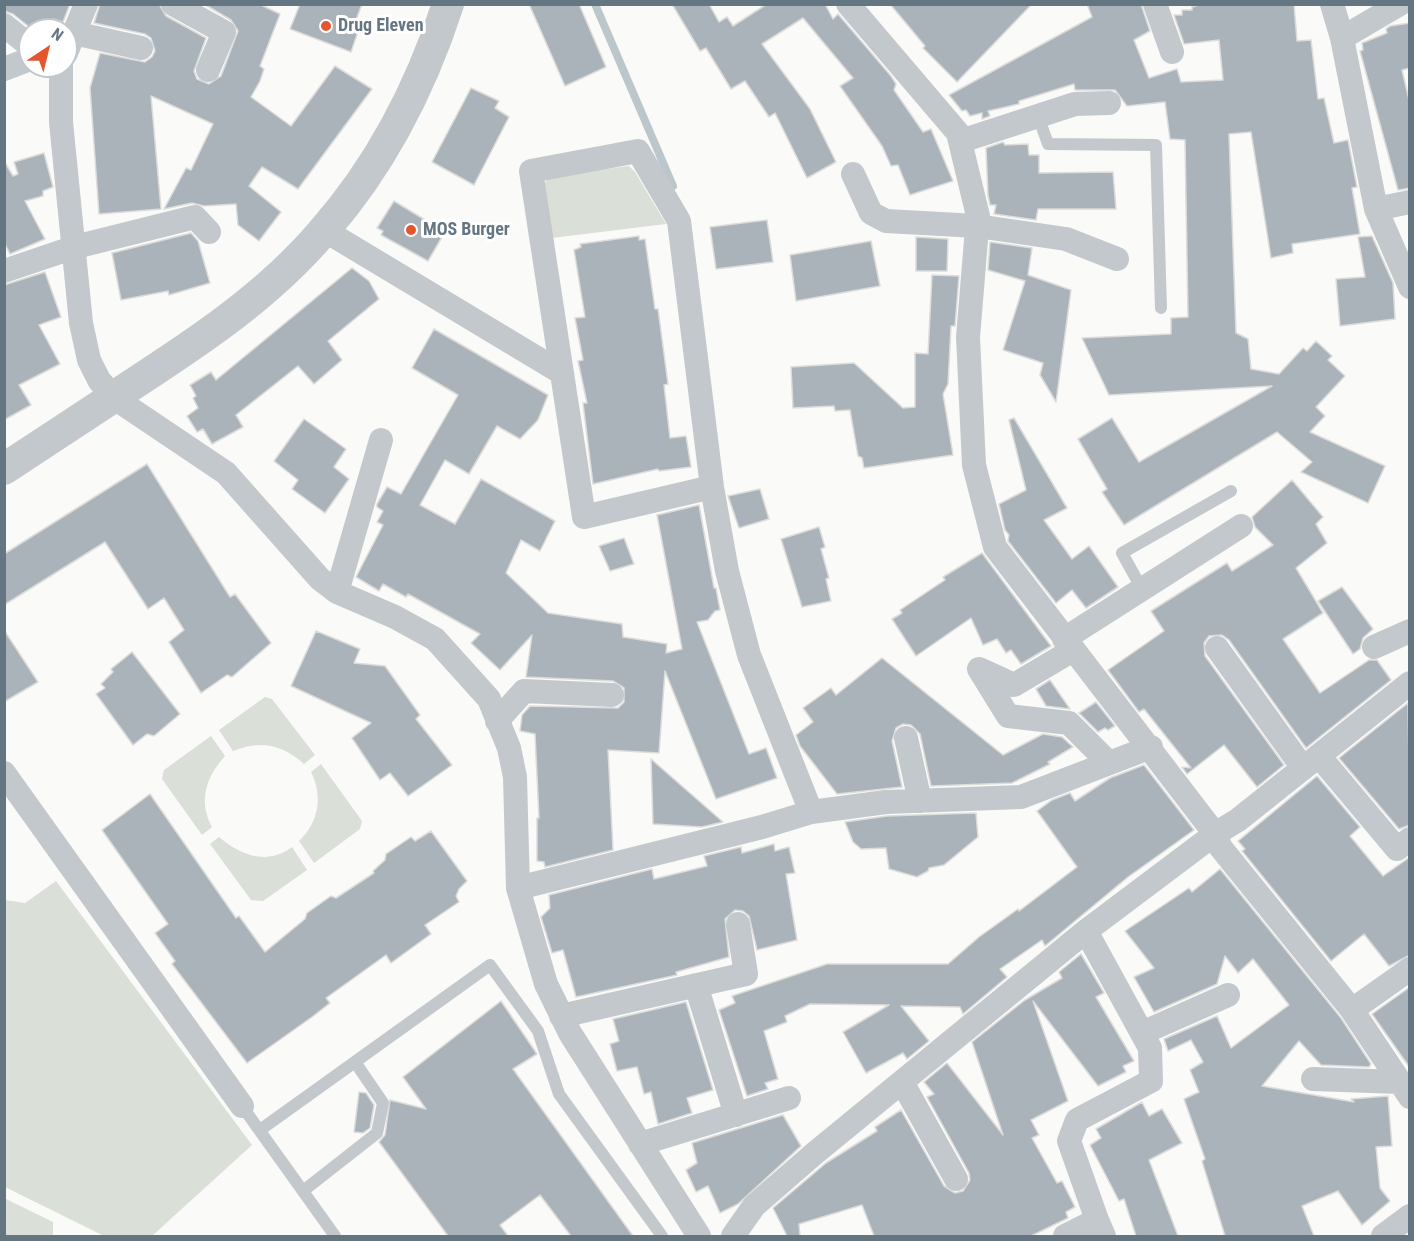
<!DOCTYPE html>
<html>
<head>
<meta charset="utf-8">
<style>
	body { margin:0 }
	#map { position:relative; width:1414px; height:1241px; overflow:hidden; background:#fafaf8; font-family:"Roboto Condensed",sans-serif }
	canvas { display:block }
	.frame { position:absolute; inset:0; border:6px solid #657683; pointer-events:none }
	.north { position:absolute; left:18px; top:18px; width:60px; height:60px; box-sizing:border-box; background:#fff; border:2px solid #c1c8cd; border-radius:50%; rotate:35deg; font-size:16px; font-weight:700; line-height:24px; text-align:center; color:#657683 }
	.north::after { content:''; display:block; margin:auto; width:21px; height:27px; background:#e4572e; clip-path:polygon(50% 0,100% 100%,50% 72%,0 100%) }
</style>
</head>
<body>
<div id="map">
<canvas width="1414" height="1241"></canvas>
<div class="frame"></div>
<div class="north">N</div>
</div>
<script>
const c = document.querySelector('canvas').getContext('2d');
c.lineJoin = 'round';
function paint(path, color) { c.fillStyle = color; c.fill(path, 'evenodd'); }
function stroke(path, color, width, dash) { c.strokeStyle = color; c.lineWidth = width; c.lineCap = dash ? 'butt' : 'round'; c.setLineDash(dash || []); c.stroke(path); }
function label(font, color, halo, rows, align = 'center') {
  c.font = font + ' "Roboto Condensed",sans-serif'; c.lineWidth = 6; c.setLineDash([]); c.textBaseline = 'middle'; c.strokeStyle = halo; c.fillStyle = color; for (const [text, x, y, turn = 0] of rows) {
    c.save(); c.translate(x, y); c.rotate((+turn || 0) * Math.PI / 180); c.textAlign = isNaN(turn) ? turn : align; if (halo) c.strokeText(text, 0, 0); c.fillText(text, 0, 0); c.restore();
  }
}
paint(new Path2D(`
	M629 166 635 172 666 224 552 238 543 185 550 176Z
	M265 697 272 699 315 755 304 764C282 744 260 740 233 751L219 730Z
	M211 736 225 756C206 777 198 801 212 827L202 835 162 779 164 770Z
	M321 764 362 821 360 829 314 863 299 841C319 822 323 796 311 772Z
	M219 837C240 855 267 866 292 847L307 870 263 901 251 900 210 844Z
	M56 881 252 1145 152 1236H104L5 1187V900L25 903Z
	M4 1198 53 1222V1236H5Z`), '#dadfd7');
stroke(new Path2D(`
	M595 4 673 186`), '#bbc7cb', 8);
const building = new Path2D(`
	M4 4H70L63 22 54 19 50 30H33L13 14 4 11Z
	M100 4H159L166 16 206 38 194 71 197 79 209 84 221 76 238 31 231 20 204 4H259L280 14 260 66 264 69 260 81 251 97 291 126 335 66 372 89 298 189 262 167 249 186 281 212 259 241 238 225 236 204 204 206 192 203 164 209 186 168 191 170 213 124 151 96 161 209 99 214 90 88 100 53 145 62 152 57 155 51 151 38 145 34 94 23Z
	M300 4H362L356 20 361 23 351 52 290 29Z
	M529 4H579L606 67 565 86Z
	M672 4H709L719 22 727 17 733 26 767 4H825L833 19 838 14 891 76 896 84 894 90 923 132 931 129 953 181 910 195 898 165 891 166 882 146 840 86 853 78 803 18 762 44 810 109 836 162 807 178 775 113 769 117 745 81 731 89 706 48 700 51Z
	M890 4H1032L957 82 923 48 925 46Z
	M1087 4H1141L1150 31 1134 40 1149 78 1177 69 1181 82 1223 80 1219 40 1184 44 1174 15H1182V10H1192V7L1202 4H1294L1297 41 1311 40 1318 99 1324 98 1334 143 1348 140 1357 187 1352 188 1360 234 1292 244 1293 253 1271 258 1251 132 1229 134 1236 333 1248 339 1251 369 1279 374 1303 348 1307 351 1316 341 1332 356 1328 360 1345 376 1316 407 1325 416 1310 432 1385 466 1368 503 1301 472 1312 462 1277 432 1124 525 1102 492 1107 489 1078 439 1112 418 1139 462 1272 386 1109 395 1082 338 1171 334V318L1188 317 1185 140 1170 139 1165 102 1127 106 1115 90H1075L1074 84 1019 101V104L988 111 990 116 982 119V113L970 116 966 110 962 111 949 95 1092 17Z
	M1410 23V68L1402 70 1410 104V188L1398 190 1360 51 1363 50 1362 43 1387 33 1386 29 1390 26Z
	M471 88 499 101 495 108 509 117 474 185 432 162Z
	M1003 142 1005 145 1028 144 1029 155H1039V173L1113 172 1116 209H1038L1036 220 994 214 996 205H990L988 195 986 148Z
	M44 153 53 187 43 191V196L25 201 45 239 10 254 4 242V161L13 176 18 174 14 162Z
	M394 201 445 232 428 261 381 235 383 231 377 228Z
	M767 220 773 262 716 269 710 227Z
	M191 233 198 241 210 283 169 295 168 291 121 300 112 253Z
	M639 236V240L645 239 655 309H658L668 384 664 385 670 438 686 436 691 467 659 471 658 469 593 484 583 403H587L578 361 583 360 575 318 585 317 574 250 581 247 580 244Z
	M1372 236 1393 283 1395 319 1340 326 1336 279 1365 277 1358 237Z
	M916 237 948 239 947 271H916Z
	M871 241 880 286 796 301 790 255Z
	M990 242 1032 248 1028 275 1071 290 1056 402 1040 375 1043 363 1003 350 1025 281 988 270Z
	M352 268 369 281 379 299 328 341 342 360 314 384 298 366 236 415 243 427 212 444 203 429 197 432 187 416 198 408 193 398 196 396 190 385 211 372 216 380Z
	M45 272 61 317 39 325 60 364 19 385 31 405 4 420V285Z
	M932 275 959 276 955 326H951L948 384 943 394 953 455 864 468 862 458 858 456 850 410 835 411 834 406 793 408 791 367 854 363 903 408 915 407V353L928 354Z
	M434 329 548 395 538 420 520 439 497 426 469 474 445 460 420 505 455 524 481 479 555 521 540 551 521 540 506 573 548 613 622 624 623 637 667 644 666 653 682 649 657 515 699 505 714 588H716L720 610 715 611 708 620 697 622 749 754 766 748 777 778 716 799 665 671 659 753 608 750 613 850 545 867 544 862 537 861V818H539L535 734 520 731 522 715 530 706 618 708 624 702V688L613 681 526 677 532 635 500 670 471 643 480 634 408 594 406 597 383 584 379 591 356 577 383 525 377 522 383 511 377 507V504L387 487 401 494 458 395 412 368Z
	M1014 418 1067 508 1044 520 1072 559 1089 546 1118 587 1086 608 1072 590 1056 603 1008 541 1009 535 1005 530 999 504 1026 490 1009 420Z
	M304 419 346 449 334 467 349 479 325 513 292 489 298 480 274 461Z
	M147 464 230 597 235 594 271 643 232 677 227 675 201 693 169 642 184 630 164 598 148 609 105 542 4 605V554Z
	M1292 480 1323 517 1316 524 1327 543 1296 568 1323 613 1283 639 1320 693 1369 660H1377L1391 680 1306 748 1229 640 1222 635 1209 636 1204 643 1205 656 1284 765 1257 787 1224 745 1187 774 1182 767 1191 768 1144 709 1139 712 1108 670 1164 631 1151 611 1227 563 1232 571 1273 545 1255 527 1252 517Z
	M760 489 769 519 739 528 728 496Z
	M819 527 825 547 821 549 829 578 826 579 831 601 802 607 781 539Z
	M624 538 634 564 610 571 599 546Z
	M982 553 1051 646 1021 664 1011 650 1006 653 997 639 983 645 971 618 916 656 892 619 902 613 900 610 945 580 943 577Z
	M1342 587 1373 629 1363 638 1360 649 1353 654 1318 601Z
	M4 630 38 682 4 702Z
	M316 631 360 649 354 663 385 666 420 715 416 719 452 765 408 796 390 773 380 780 352 738 371 723 291 686Z
	M132 652 180 714 154 736 147 734 133 745 96 694 105 688 101 684 113 672 111 669Z
	M882 658 1003 755 1043 734 1062 737 1073 747 1048 762 1050 764 1012 783 931 786 920 734 911 725 903 724 896 728 892 741 902 787 837 794 800 746 796 735 813 722 803 708 831 688 836 695Z
	M1050 680 1070 709 1046 706 1036 689Z
	M1096 702 1115 726 1108 730 1105 728 1098 732 1079 713Z
	M1408 703 1410 825 1399 829 1339 758Z
	M651 759 723 822 702 827 653 824Z
	M1144 765 1194 830 1128 877 1045 946 1042 940 1000 969 1007 977 963 1014 960 1007 901 1006 929 1041 907 1059 903 1053 866 1073 843 1032 889 1005 810 1004 785 1016 787 1022 764 1031 778 1079 765 1083 768 1089 747 1096 719 1010 735 1003 732 996 827 964H948L979 937 1018 909 1019 911 1077 867 1037 811 1052 800 1070 793 1075 801 1110 778Z
	M1317 776 1360 827 1350 836 1383 876 1410 857V955L1389 966 1364 934 1331 961 1242 851 1245 849 1238 841Z
	M150 794 236 918 239 916 265 952 305 919 307 913 331 896 336 898 374 873 373 871 385 860 386 854 411 837 415 841 431 831 467 881 459 889 456 896 459 902 425 925 431 934 391 963 386 955 326 998 330 1003 312 1017 247 1063 172 964 175 961 155 933 168 924 102 830Z
	M976 813 978 837 944 865 929 868 928 871 917 877 889 869 886 848 861 849 853 842 845 822 887 816Z
	M774 844 775 851 789 847 795 873 786 874 797 940 757 950 749 916 743 911 735 910 725 919 729 957 676 972 677 975 576 997 563 950 552 953 541 917 550 908 549 895 652 869 654 879 707 866 704 856 741 847 742 853Z
	M1220 869 1341 1018 1371 1064 1369 1067 1321 1065 1299 1041 1262 1086 1354 1102 1351 1099 1388 1096 1392 1146 1376 1147 1380 1188 1390 1201 1362 1225 1338 1191 1302 1206 1314 1236H1225L1202 1161 1205 1159 1184 1099 1199 1092 1190 1070 1203 1062 1191 1040 1168 1051 1164 1039 1217 1016 1231 1048 1289 1005 1253 959 1238 973 1225 956 1217 984 1154 1012 1134 977 1154 968 1125 931 1189 888 1192 892Z
	M1081 954 1104 993 1096 997 1134 1061 1123 1066 1126 1072 1098 1086 1033 1001 1068 1101 1031 1120 1039 1135 1032 1138 1057 1183 1062 1181 1075 1207 1066 1212 1068 1218 1031 1236H874L862 1205 799 1224 800 1236H787L773 1208 826 1163 877 1131 875 1127 901 1110 944 1186 955 1193 963 1191 970 1180 969 1173 927 1097 934 1094 924 1082 947 1063 1003 1135 972 1042 1025 1000 1062 978 1059 972Z
	M1410 987V1068L1372 1014Z
	M501 1001 537 1054 513 1069 633 1236H571L540 1195 500 1225 508 1236H448L379 1142 385 1135 390 1100 426 1109 403 1077Z
	M686 1002 713 1090 687 1098 692 1113 658 1124 651 1092 644 1094 637 1067 617 1071 610 1044 619 1041 613 1019Z
	M359 1092 366 1093 374 1105 370 1128 363 1133 354 1132Z
	M1142 1102 1149 1116 1162 1109 1182 1143 1149 1160 1178 1236H1136L1124 1199 1119 1201 1090 1145 1101 1138 1096 1129Z
	M783 1115 801 1146 738 1204 720 1213 708 1186 696 1192 686 1170 697 1163 692 1143Z`);
paint(building, '#aab3b9');
stroke(building, '#dcdcda', 1.5);
stroke(new Path2D(`
	M1038 116 1048 144 1156 145 1161 308
	M1142 589 1122 553 1231 491
	M242 1106 335 1236
	M260 1130 490 965 538 1031 559 1094 662 1236
	M303 1191 377 1133 383 1103 355 1062`), '#c3c8cc', 12);
stroke(new Path2D(`
	M173 4 224 32 208 70
	M848 4 958 133 978 216 968 337 974 465 995 547 1215 834 1221 848 1352 1010 1410 1097
	M1155 4 1172 52
	M1332 4 1342 38
	M1400 4 1342 38 1376 209 1410 287
	M4 25 30 46
	M74 33 141 48
	M66 53 86 4
	M61 66V122L81 323 89 360 99 380 113 397 226 473 320 579 337 592 395 617 435 639 489 699 509 748 515 777 518 888 546 984 570 1033 699 1236
	M4 69 30 59
	M961 141 1075 104 1109 103
	M853 174 871 213 886 221 977 226 1066 239 1117 259
	M1376 209 1410 202
	M324 230 562 373
	M4 271 75 247 195 217 209 232
	M712 487 584 517 531 171 638 151 679 221 712 487 727 571 749 655 811 812
	M337 592 381 440
	M1064 639 1241 526
	M1374 647 1410 631
	M1217 648 1303 768
	M1073 650 1014 685 979 669 1008 716 1069 723 1109 763
	M497 721 524 691 612 695
	M906 738 920 801
	M1319 756 1397 849 1410 839
	M4 773 242 1106
	M518 888 762 827 811 812 886 802 1021 797 1151 747
	M1086 931 1150 1048 1151 1081 1077 1120 1069 1141 1097 1220
	M696 985 736 1115
	M1352 1010 1410 969
	M561 1016 746 974 738 924
	M1142 1033 1228 995
	M1313 1079 1400 1082
	M902 1082 956 1179
	M640 1144 789 1098
	M733 1236 754 1206 815 1153 1086 931 1215 834 1238 820 1410 683
	M1065 1236 1097 1220 1104 1236
	M1383 1236 1410 1216`), '#c3c8cc', 24);
stroke(new Path2D(`
	M4 469C41 445 78 420 115 396 189 348 266 299 324 230 381 165 421 87 448 4`), '#c3c8cc', 32);
for (const [x, y, r, color] of [
	[326,26,6,"#e4572e"],
	[411,230,6,"#e4572e"]
]) { const dot = new Path2D(); dot.arc(x, y, r, 0, 2 * Math.PI); c.fillStyle = color; c.fill(dot); stroke(dot, '#fff', 2); }
label('bold 18px', '#657683', '#fff', [
	["Drug Eleven",338,26],
	["MOS Burger",423,230]
], 'left');
</script>
</body>
</html>
